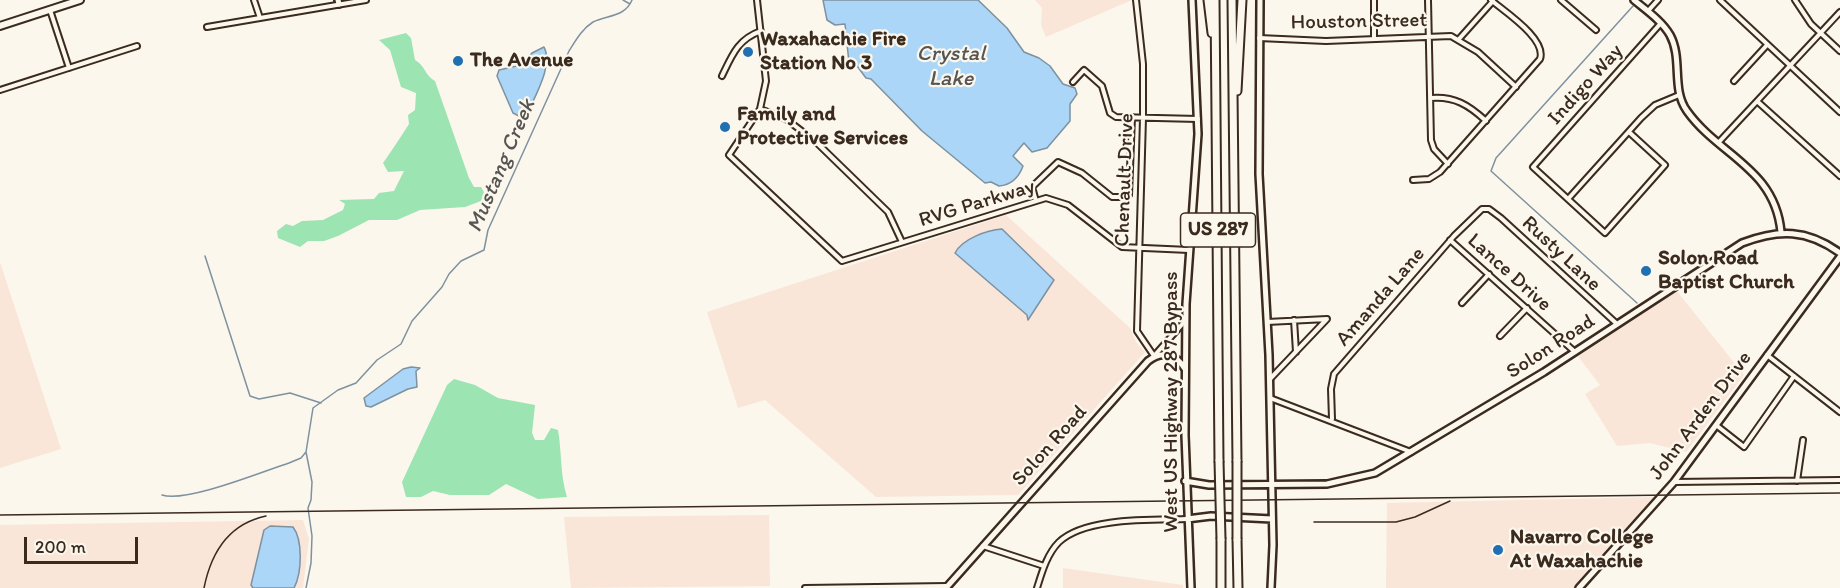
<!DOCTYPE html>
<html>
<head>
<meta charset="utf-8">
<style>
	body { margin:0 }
	#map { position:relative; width:1840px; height:588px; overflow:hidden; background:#fbf7ec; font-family:Itim,sans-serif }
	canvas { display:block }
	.scale { position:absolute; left:24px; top:537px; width:114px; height:27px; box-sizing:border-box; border:3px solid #3b2a1e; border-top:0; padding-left:8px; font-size:18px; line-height:21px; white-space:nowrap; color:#3b2a1e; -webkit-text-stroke:4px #fbf7ec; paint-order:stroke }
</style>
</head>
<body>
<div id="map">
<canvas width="1840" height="588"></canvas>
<div class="scale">200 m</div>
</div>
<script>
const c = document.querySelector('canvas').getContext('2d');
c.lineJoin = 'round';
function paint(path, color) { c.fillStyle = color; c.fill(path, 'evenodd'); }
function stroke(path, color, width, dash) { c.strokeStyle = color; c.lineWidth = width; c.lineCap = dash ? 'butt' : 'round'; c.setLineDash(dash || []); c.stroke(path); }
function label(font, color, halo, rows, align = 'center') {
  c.font = font + ' Itim,sans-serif'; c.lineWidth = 4.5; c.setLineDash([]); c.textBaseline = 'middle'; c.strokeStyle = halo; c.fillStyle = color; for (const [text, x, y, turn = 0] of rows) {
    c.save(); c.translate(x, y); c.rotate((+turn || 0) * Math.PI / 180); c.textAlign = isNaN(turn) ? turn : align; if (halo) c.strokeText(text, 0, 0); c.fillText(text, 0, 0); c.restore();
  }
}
paint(new Path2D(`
	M1035 0H1132L1046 37 1041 25 1042 8Z
	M1006 215 1130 328 1136 342 1145 352 1018 495 876 497 765 400 738 408 707 312Z
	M0 262 61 449 0 468Z
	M1676 290 1744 375 1686 452 1650 443 1617 446 1585 394 1600 385 1577 355Z
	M1658 497 1576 588H1386L1387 503Z
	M769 515 770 586 571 588 564 517Z
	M303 520 309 539 303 588H0V525Z
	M1063 568 1183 585V588H1063Z`), '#f9e6d8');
paint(new Path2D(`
	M406 33 411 38 415 60C425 65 425 76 435 81L469 178 474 187H481L484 192 481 201 465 207 420 210 397 220H369L338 236 324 241H308L300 247 278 238 277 231 286 224 293 226 302 221 323 220 343 210 345 204 339 200 374 199 379 193 394 191 404 171 388 172 383 163C392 150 400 138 409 124L408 115 415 110 416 93 401 87 390 50 379 40Z
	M454 379 475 385 498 398 535 405 532 433 535 440H544L551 428 558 430C562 453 560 475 567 497L538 499 506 484 489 495H450L433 491 421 497H406L402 482 447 385Z`), '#9ce4b2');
const water = new Path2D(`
	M823 0H978L1007 28 1024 52 1039 58 1050 66 1063 84 1075 88 1077 94 1070 104V121L1047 148 1032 152 1024 143 1013 156 1023 166C1019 177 1011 185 999 186L991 182 985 183 922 131 871 79 866 78 857 66 849 63 845 24 835 25 827 20Z
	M544 47C554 65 534 97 527 115L523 118 513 113 497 76 499 70 521 65 532 53Z
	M1002 229 1054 280 1028 320 1027 315 955 253C962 239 987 230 1002 229Z
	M411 367 420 368 416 371 417 387 408 389 371 407 366 406 364 398 403 369Z
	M270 526 293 527C303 540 302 573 294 588H253L251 585 264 530Z`);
paint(water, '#abd6f7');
stroke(water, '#7e91a0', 1.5);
stroke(new Path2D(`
	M623 0 630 4
	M1633 6 1496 158 1491 171 1637 303
	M205 256 250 396 259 399 290 393 321 403
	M162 495C186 503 261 472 289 463L301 458 306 452
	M306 588 311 563 312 536 308 508 311 500 312 482 306 452 313 408 338 390 356 383 377 360 401 344 412 321 442 287 449 274 461 261 484 250 488 230 569 51C576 40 582 29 593 22 608 15 625 17 632 0`), '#7e91a0', 1.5);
const street = new Path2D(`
	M254 0 260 18
	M757 0 766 81 760 109 729 155 842 261 1046 198 1068 205 1122 247 1189 250
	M1136 0 1143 64V118L1137 331 1154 356 1185 321
	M1374 0V38
	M1428 0 1431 140 1434 149 1448 164
	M1561 0 1596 30
	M1720 0 1840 112
	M1795 0 1811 24 1840 51
	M50 10 69 68
	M1648 11 1658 0
	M207 27 366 0
	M1259 38 1326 41 1451 36 1478 52 1516 87
	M1459 39 1493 1
	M722 76C732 55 738 39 761 31
	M1734 81 1767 45
	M1073 82 1084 70 1102 86 1110 113 1116 117 1198 119
	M0 90 137 46
	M1431 98C1454 96 1469 105 1486 121
	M1758 102 1840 176
	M760 109 786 119 816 142 888 212 902 242
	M1629 132 1665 165 1605 233 1533 167 1661 23
	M1719 142 1840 12
	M1413 180 1429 179 1440 172 1540 59C1547 39 1505 12 1491 0
	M1568 199 1641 118 1655 105 1679 95
	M1036 201 1032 187 1058 162 1082 173 1112 197H1127L1129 195 1132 117
	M1450 240 1575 352
	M1462 303 1489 274
	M1294 320 1296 352
	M1267 322 1327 319 1270 379
	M1500 336 1527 308
	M1767 355 1840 412
	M1270 398 1411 452
	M1332 419 1331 389 1334 374 1454 236 1482 209H1489L1501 218 1617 324
	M1716 425 1744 447 1794 376
	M1797 481 1803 440
	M1674 482 1840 480
	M983 546 1044 566
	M805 588 947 586
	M1037 588C1042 572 1047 554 1059 542 1085 517 1152 520 1187 519`);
const secondary = new Path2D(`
	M338 0 339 4
	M1260 0 1259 174 1269 355 1273 545 1271 588
	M1634 0C1646 10 1662 21 1670 35 1683 59 1671 89 1687 111 1719 156 1775 168 1781 232
	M1185 481 1209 485 1327 484 1375 473 1544 372 1742 243C1779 229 1807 229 1840 253
	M1187 519 1211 516 1272 519
	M946 588 1148 361C1162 350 1176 354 1185 369
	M1191 588 1185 435 1186 304 1198 134 1192 0
	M1579 588 1674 482 1840 257`);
const primary = new Path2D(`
	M0 26 80 0`);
const highway = new Path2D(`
	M1208 0 1212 33
	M1215 0 1219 461
	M1232 0 1237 461
	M1237 91 1242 0
	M1221 539V588
	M1237 539 1238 588`);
stroke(street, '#3b2a1e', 8);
stroke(secondary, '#3b2a1e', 10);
stroke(primary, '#3b2a1e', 10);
stroke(highway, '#3b2a1e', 11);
stroke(street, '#fbf7ec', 4);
stroke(secondary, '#fbf7ec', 5);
stroke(primary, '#fbf7ec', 6);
stroke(highway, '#fbf7ec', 7);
stroke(new Path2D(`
	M0 515 1840 493
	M1314 522H1396L1415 517 1450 501
	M204 588C211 553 228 524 266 516`), '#3b2a1e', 1.5);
const highwayBridge = new Path2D(`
	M1219 461 1221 539
	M1237 461V539`);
stroke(highwayBridge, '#3b2a1e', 11, []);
stroke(highwayBridge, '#fbf7ec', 7);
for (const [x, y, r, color] of [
	[748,52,6,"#1f6fb2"],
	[458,61,6,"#1f6fb2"],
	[725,127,6,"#1f6fb2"],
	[1646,271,6,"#1f6fb2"],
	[1498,550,6,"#1f6fb2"]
]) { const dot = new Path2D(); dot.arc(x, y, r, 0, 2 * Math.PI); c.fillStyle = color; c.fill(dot); stroke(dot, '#fbf7ec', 2); }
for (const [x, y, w] of [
	[1218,230,75]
]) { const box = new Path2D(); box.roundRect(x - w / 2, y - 17, w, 34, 4.5); c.fillStyle = '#fbf7ec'; c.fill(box); stroke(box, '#3b2a1e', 1.5); }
label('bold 20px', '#3b2a1e', null, [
	["US 287",1218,230]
]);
label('21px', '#3b2a1e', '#fbf7ec', [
	["Houston Street",1359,22,-1],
	["Indigo Way",1586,85,-48],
	["Chenault Drive",1125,180,-88],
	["RVG Parkway",977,204,-17],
	["Rusty Lane",1561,254,43],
	["Lance Drive",1509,273,42],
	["Amanda Lane",1381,297,-49],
	["Solon Road",1551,347,-33],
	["West US Highway 287 Bypass",1172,402,-90],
	["John Arden Drive",1701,416,-53],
	["Solon Road",1050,446,-48]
]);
label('bold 21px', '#3b2a1e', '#fbf7ec', [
	["Waxahachie Fire",760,40],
	["Station No 3",760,64],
	["The Avenue",470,61],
	["Family and",737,115],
	["Protective Services",737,139],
	["Solon Road",1658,259],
	["Baptist Church",1658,283],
	["Navarro College",1510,538],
	["At Waxahachie",1510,562]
], 'left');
label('italic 22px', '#575554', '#fbf7ec', [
	["Crystal",951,54],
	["Lake",951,79],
	["Mustang Creek",502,166,-67]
]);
</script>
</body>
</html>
